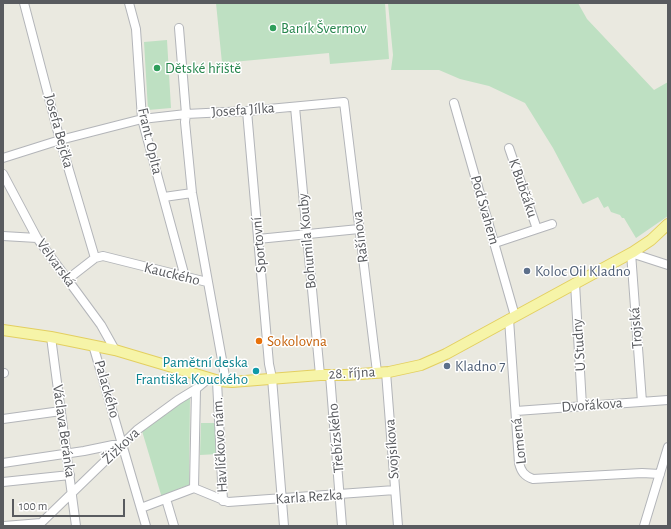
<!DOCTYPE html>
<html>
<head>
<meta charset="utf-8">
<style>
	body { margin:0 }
	#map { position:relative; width:671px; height:529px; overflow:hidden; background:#eae9e0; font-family:"Alegreya Sans",sans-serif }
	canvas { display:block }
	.frame { position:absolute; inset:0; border:4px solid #595b5f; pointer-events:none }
	.scale { position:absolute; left:12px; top:499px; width:113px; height:18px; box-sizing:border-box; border:2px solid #595b5f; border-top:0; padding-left:5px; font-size:12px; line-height:14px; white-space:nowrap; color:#595b5f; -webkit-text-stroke:3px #fff; paint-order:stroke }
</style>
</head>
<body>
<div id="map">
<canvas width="671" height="529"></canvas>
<div class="frame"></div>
<div class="scale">100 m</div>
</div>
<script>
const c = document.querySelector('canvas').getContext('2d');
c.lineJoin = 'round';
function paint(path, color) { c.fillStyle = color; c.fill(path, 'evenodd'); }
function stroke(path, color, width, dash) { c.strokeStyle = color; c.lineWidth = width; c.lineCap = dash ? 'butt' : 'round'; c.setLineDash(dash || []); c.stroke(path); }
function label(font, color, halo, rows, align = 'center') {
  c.font = font + ' "Alegreya Sans",sans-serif'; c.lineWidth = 3; c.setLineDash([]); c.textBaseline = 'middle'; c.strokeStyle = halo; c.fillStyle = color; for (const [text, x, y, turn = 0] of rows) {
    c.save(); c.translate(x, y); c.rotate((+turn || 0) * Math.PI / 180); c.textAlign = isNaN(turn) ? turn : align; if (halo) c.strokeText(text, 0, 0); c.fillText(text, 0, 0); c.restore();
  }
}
paint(new Path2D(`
	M216 3H385L389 59 330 64 329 53 222 63Z
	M388 3H578L587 19 654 90 668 82V216L636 238 624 218H622L620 215 611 212 608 206 604 208 598 197 583 204 582 203 553 148 525 103 489 86 460 79 439 70H391L393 55Z
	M167 40 171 108 148 110 144 42Z
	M190 396 189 485 178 489V491L162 498 142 431Z
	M201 423H216L218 454 200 455Z`), '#bee0c2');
const minor = new Path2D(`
	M24 3 60 140 95 258
	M129 3 136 29 142 119 185 277
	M179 28 186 114 185 122 192 193 226 382
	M454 103 515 316
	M295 107 320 375
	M247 111 269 364 272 378 284 526
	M509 148 537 229
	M3 158 60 140 142 119 186 114 247 111 344 102 377 372
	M3 174 37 238 101 325 115 350
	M164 197 192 193
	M3 236 37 238
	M258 239 359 229
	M495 243 552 224
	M68 279 95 258 103 256 207 282
	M575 283 582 406
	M509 319 519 463C521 471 524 476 533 479L642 473 660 474
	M51 337 76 526
	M93 345 146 526
	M386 372 398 526
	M3 373H4
	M330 375 342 526
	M217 381 223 501
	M642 402 631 253 668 265
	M516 411 668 400
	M3 419 61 411
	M3 463 84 451 113 445H123
	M3 482 70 475
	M194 488 196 389
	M166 499 174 526
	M141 508 194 488 228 502 395 490
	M4 526 41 523 137 430 178 400 196 389 208 379
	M644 526 668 447`);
const major = new Path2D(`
	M3 330 51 337 115 350 219 381 232 382 320 375H345L389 372 421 365 446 354 633 252 651 240 668 224`);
stroke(minor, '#b3b5b9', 10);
stroke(major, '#e3cf60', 12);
stroke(minor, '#fff', 8);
stroke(major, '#f6f4a8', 10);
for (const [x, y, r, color] of [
	[273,28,4,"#2e9e5b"],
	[157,68,4,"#2e9e5b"],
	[527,271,4,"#5c6f8a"],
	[259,341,4,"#e8710a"],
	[447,366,4,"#5c6f8a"],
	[256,371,4,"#0f9aa8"]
]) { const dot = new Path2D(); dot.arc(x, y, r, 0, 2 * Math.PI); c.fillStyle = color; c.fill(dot); stroke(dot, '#fff', 1.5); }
label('15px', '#27864d', '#fff', [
	["Baník Švermov",281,28],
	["Dětské hřiště",165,68]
], 'left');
label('15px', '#595b5f', '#fff', [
	["Josefa Jílka",243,110,-4],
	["Josefa Bejčka",59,131,75],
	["Frant. Oplta",150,141,77],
	["K Bubčáku",523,188,71],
	["Pod Svahem",485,210,74],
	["Rašínova",360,237,-97],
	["Bohumila Kouby",307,241,-95],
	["Sportovní",259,245,-95],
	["Velvarská",56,263,54],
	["Kauckého",172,274,14],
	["Trojská",636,328,-94],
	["U Studny",579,345,-94],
	["28. října",352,373,-3],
	["Palackého",107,389,74],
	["Dvořákova",592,405,-4],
	["Václava Beránka",64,431,82],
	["Třebízského",336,438,-95],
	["Lomená",519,441,-96],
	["Havlíčkovo nám.",220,445,-93],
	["Žižkova",121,446,-44],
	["Svojsíkova",392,449,-94],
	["Karla Rezka",309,497,-4]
]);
label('15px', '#4e5e75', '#fff', [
	["Koloc Oil Kladno",535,271],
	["Kladno 7",455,366]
], 'left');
label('15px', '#c56008', '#fff', [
	["Sokolovna",267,341]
], 'left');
label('15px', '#0d838f', '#fff', [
	["Pamětní deska",248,362],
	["Františka Kouckého",248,379]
], 'right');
</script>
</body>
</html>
